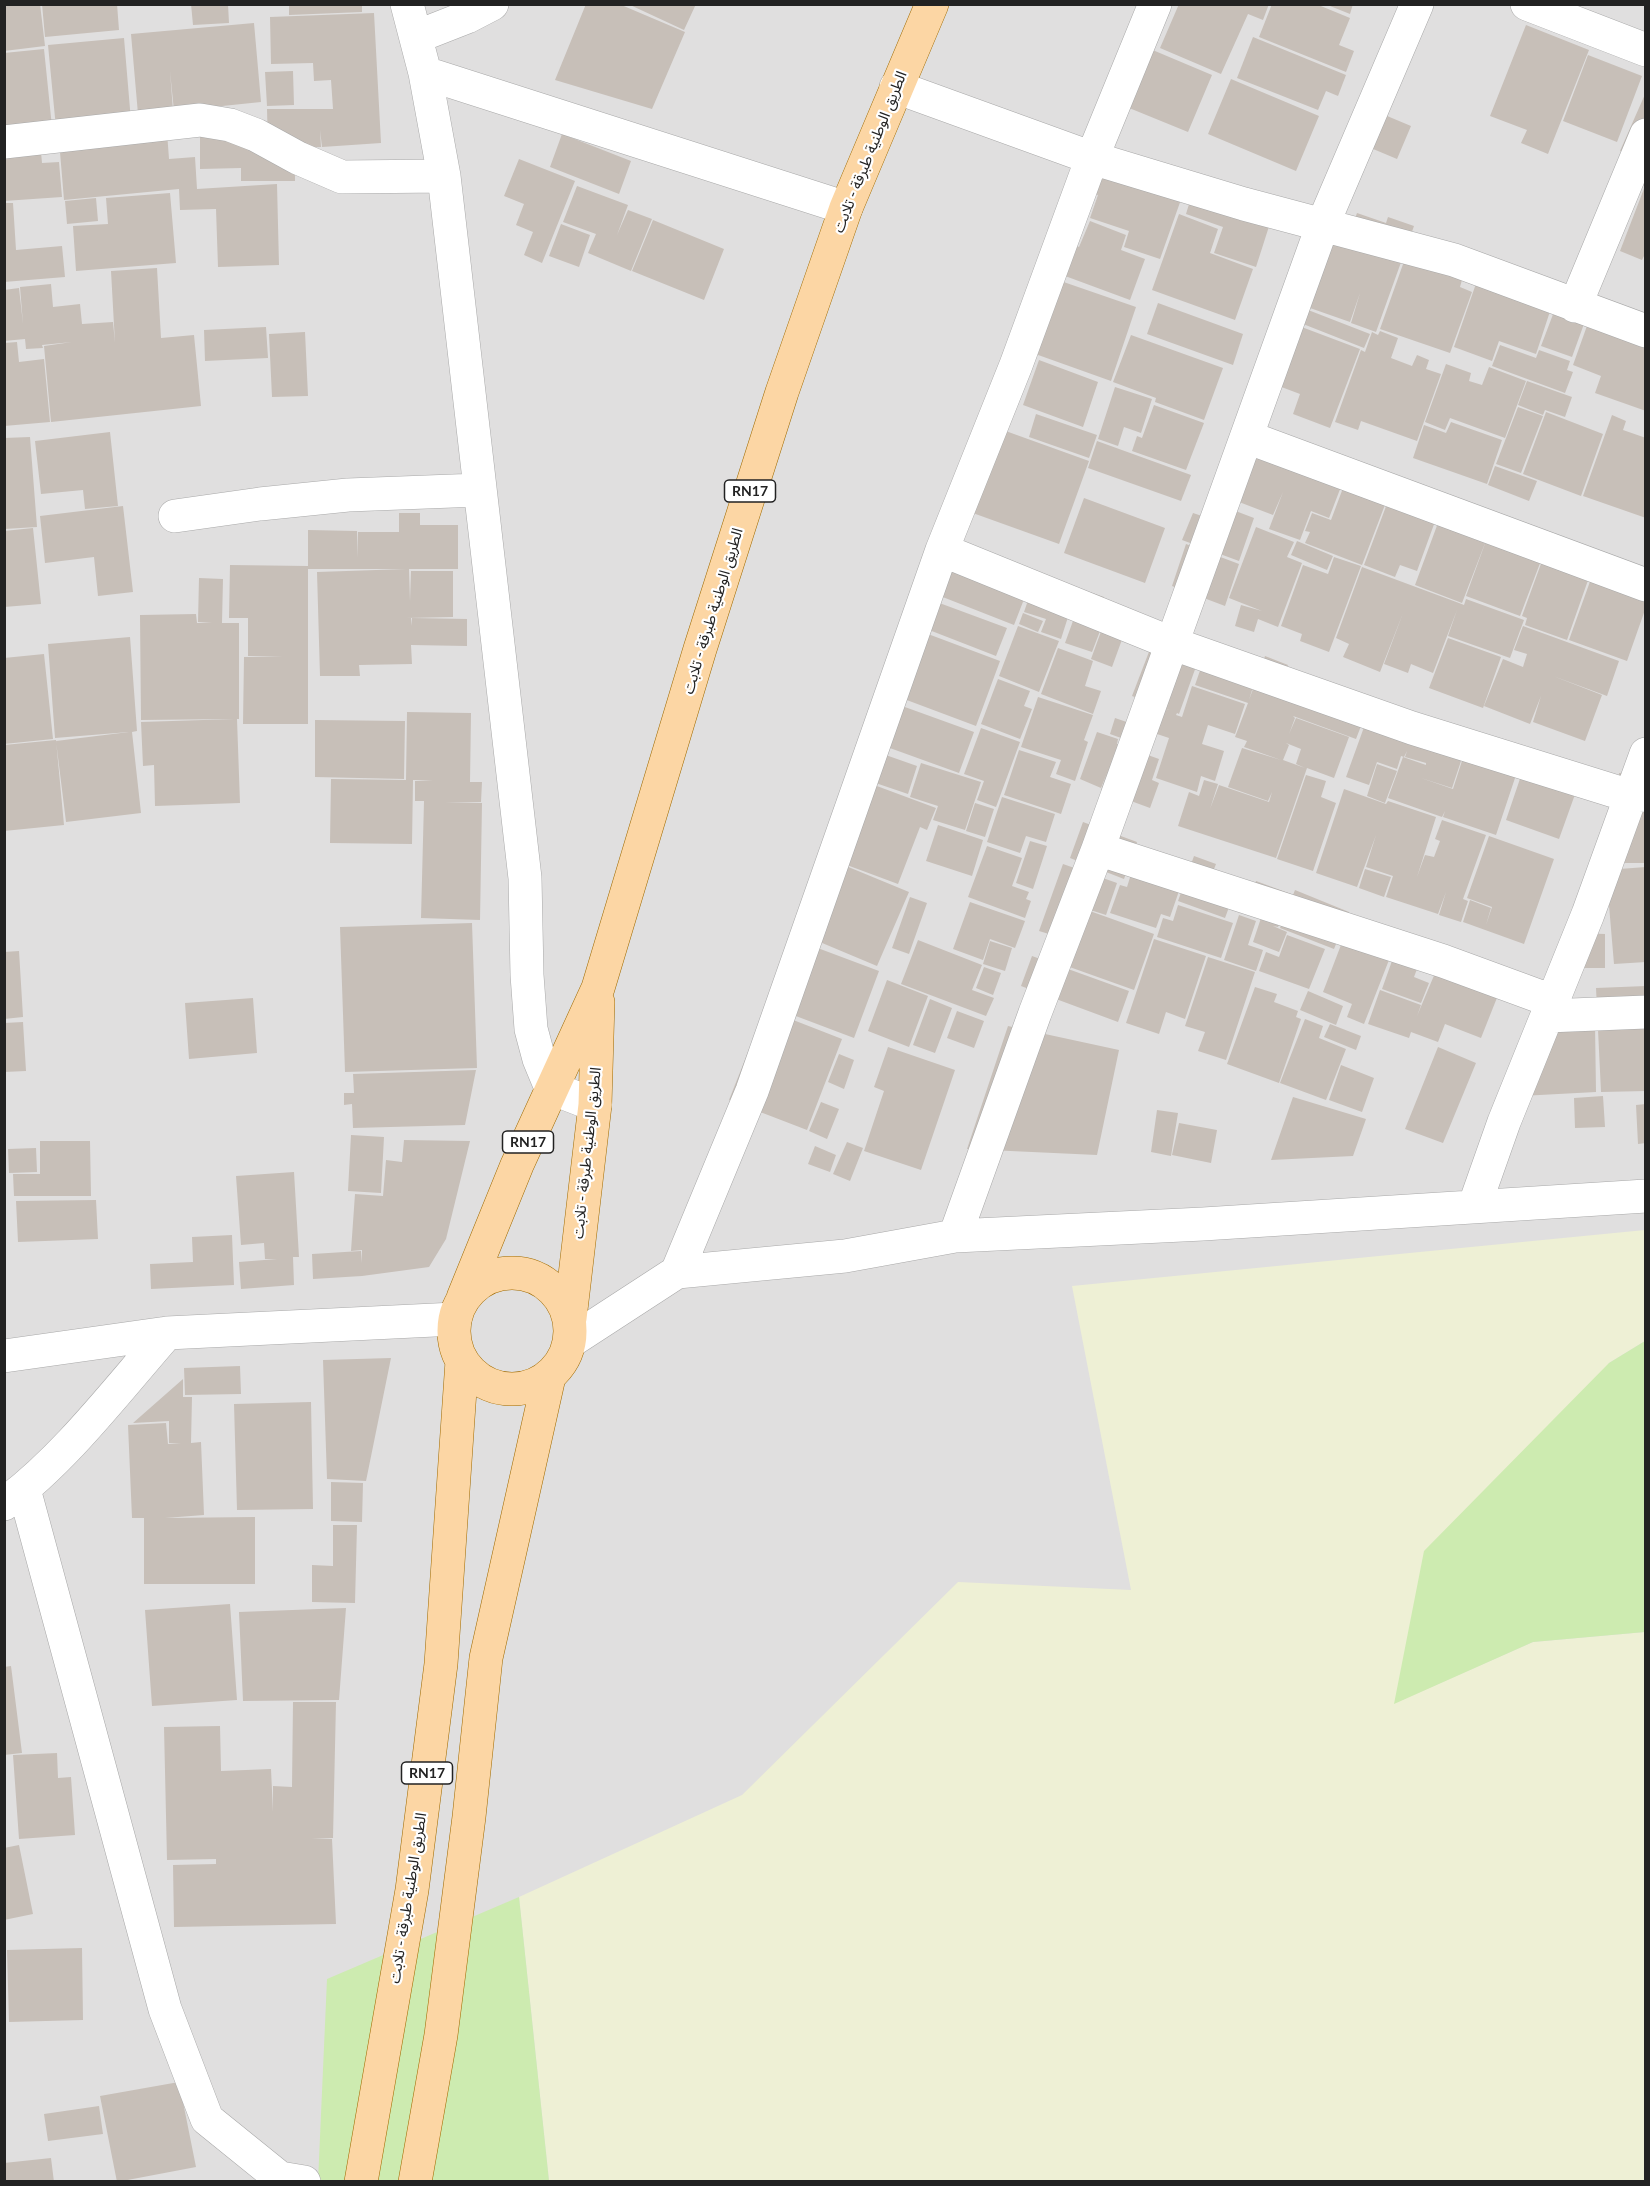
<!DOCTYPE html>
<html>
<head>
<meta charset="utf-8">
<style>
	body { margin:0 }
	#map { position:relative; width:1650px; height:2186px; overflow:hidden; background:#f2efe9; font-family:Lato,sans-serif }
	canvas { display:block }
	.frame { position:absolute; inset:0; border:6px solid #222; pointer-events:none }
</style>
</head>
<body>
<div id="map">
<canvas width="1650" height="2186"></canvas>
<div class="frame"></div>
</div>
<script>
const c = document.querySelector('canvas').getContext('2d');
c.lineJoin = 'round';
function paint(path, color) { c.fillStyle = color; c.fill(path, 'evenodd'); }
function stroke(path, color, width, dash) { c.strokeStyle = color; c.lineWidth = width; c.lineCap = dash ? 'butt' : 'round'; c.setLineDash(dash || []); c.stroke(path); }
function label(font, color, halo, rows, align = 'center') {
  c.font = font + ' Lato,"Noto Sans Arabic",sans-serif'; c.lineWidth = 4.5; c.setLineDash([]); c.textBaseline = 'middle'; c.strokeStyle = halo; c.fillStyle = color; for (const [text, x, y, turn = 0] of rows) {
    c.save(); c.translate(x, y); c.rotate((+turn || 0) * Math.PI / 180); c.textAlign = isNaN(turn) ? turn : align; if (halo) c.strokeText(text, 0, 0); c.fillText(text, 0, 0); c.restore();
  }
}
paint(new Path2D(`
	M5 5H1645V2181H5Z`), '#e0dfdf');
paint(new Path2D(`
	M1645 1230V1341L1609 1363 1395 1703 1533 1642 1645 1632V2181H549L519 1897 742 1795 958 1582 1131 1590 1072 1286Z`), '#eef0d5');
paint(new Path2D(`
	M1645 1341V1632L1533 1642 1394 1704 1424 1551 1609 1363Z
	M519 1897 549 2181 318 2182 327 1979Z`), '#cdebb0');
paint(new Path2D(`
	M4 4H40L45 46 4 51Z
	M42 4H117L119 30 45 37Z
	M191 4H228L229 23 193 25Z
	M289 4H362V12L289 15Z
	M586 4H619L685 32 652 109 555 80Z
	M628 4H696L684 30Z
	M1179 4H1269L1263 20 1248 14 1221 74 1160 48Z
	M1272 4H1316L1350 18 1339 45 1354 51 1346 72 1259 37Z
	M1325 4H1353L1350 14Z
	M374 13 381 143 322 147 320 130 321 147 268 148 267 109H333L331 80 314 81 313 63 271 64 270 17Z
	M254 23 261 102 174 111 170 71 173 111 138 114 131 34Z
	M1526 25 1589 50 1548 154 1521 143 1527 130 1490 116Z
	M1253 37 1346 75 1338 96 1326 91 1318 110 1237 78Z
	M124 38 131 121 56 128 48 45Z
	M1136 43 1212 75 1188 132 1112 101Z
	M44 49 52 127 4 131V53Z
	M1588 55 1642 76 1617 142 1563 121Z
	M293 71 294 105 267 106 265 72Z
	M1231 79 1319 116 1296 171 1208 134Z
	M1646 92V162L1620 151Z
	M1380 113 1411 126 1397 159 1366 146Z
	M200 129 295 150V181H241V168L200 169Z
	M167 132 169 159 195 157 197 189 277 184 279 265 218 267 216 209 180 210 179 189 64 200 59 140Z
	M562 134 631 161 619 194 550 167Z
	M40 141 42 163 59 162 62 197 4 201V145Z
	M519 159 575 181 542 263 524 255 533 232 516 225 524 204 504 196Z
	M1094 160 1184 191 1160 259 1124 247 1129 231 1090 218 1098 195 1085 191Z
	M577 186 628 205 617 235 628 210 652 219 631 271 588 253 596 234 563 222Z
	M1645 186 1646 252 1642 260 1620 251Z
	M1193 191 1272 217 1256 267 1214 253 1223 227 1186 214Z
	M170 193 176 263 76 271 73 226 108 224 106 198Z
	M96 198 98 221 67 224 65 201Z
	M4 203H13L16 250 62 246 65 277 4 282Z
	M1357 213 1386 223 1388 217 1414 226 1376 332 1351 323 1360 293 1350 322 1290 301 1321 216 1352 227Z
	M1179 214 1218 229 1210 253 1253 269 1235 320 1152 290Z
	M653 220 724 249 704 300 632 271Z
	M1090 221 1126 235 1121 250 1145 259 1130 300 1057 273 1068 243 1079 247Z
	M561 224 590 235 579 267 549 256Z
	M1413 236 1464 273 1460 287 1472 292 1450 353 1380 329Z
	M157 268 161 338 194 335 201 406 51 422 44 346 72 342 42 345 43 348 26 349 25 339 4 341V290L19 288 23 324 20 287 51 284 53 307 80 304 82 324 113 322 115 343 111 271Z
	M1479 275 1558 287 1536 354 1499 341 1492 361 1454 347Z
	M1052 278 1136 307 1111 381 1027 351Z
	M1563 288 1593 299 1572 357 1541 346Z
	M1158 303 1243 334 1233 365 1147 334Z
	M1303 308 1370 334 1364 348 1298 322Z
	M1593 309 1646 327V411L1595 393 1601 376 1573 365Z
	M1291 323 1360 349 1330 428 1293 414 1300 394 1268 382Z
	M266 327 268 358 205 361 204 330Z
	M1380 331 1398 338 1391 358 1412 366 1417 355 1429 360 1426 369 1441 374 1417 441 1361 421 1358 430 1335 422 1361 350 1365 352 1372 332 1378 335Z
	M305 332 308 396 272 397 269 334Z
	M1131 335 1223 368 1204 420 1155 402 1156 398 1113 382Z
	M17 342 19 362 44 359 50 422 4 426V343Z
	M1500 345 1536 358 1539 350 1570 361 1567 370 1573 372 1565 393 1492 366Z
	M1039 360 1098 382 1083 427 1023 405Z
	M1446 364 1471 373 1469 381 1482 385 1489 367 1526 381 1505 438 1450 418 1445 430 1425 422Z
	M1527 381 1572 397 1565 417 1545 410 1543 415 1518 405Z
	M1115 387 1152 399 1141 433 1124 427 1118 446 1098 439Z
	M1154 405 1204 423 1186 470 1132 451 1137 436 1142 438Z
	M1518 407 1543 416 1521 473 1496 464Z
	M1546 412 1603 434 1581 496 1523 474Z
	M1036 414 1097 435 1089 458 1029 437Z
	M1612 415 1626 421 1623 430 1646 438V518L1583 496Z
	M1451 422 1502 440 1487 484 1413 458 1424 425 1446 433Z
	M989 425 1089 461 1059 544 970 512Z
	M1252 431 1347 471 1329 518 1311 511 1300 540 1269 529 1283 492 1273 515 1226 497Z
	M110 432 118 506 85 509 83 490 41 494 35 441Z
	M30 437 37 527 4 529V438Z
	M1097 441 1191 475 1181 501 1088 468Z
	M1495 466 1537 481 1529 501 1488 485Z
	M1349 472 1391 489 1362 565 1305 543 1310 532 1305 531 1312 513 1331 520Z
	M1084 498 1165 528 1145 583 1064 553Z
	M1388 501 1441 505 1417 571 1400 565 1395 577 1364 565Z
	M1445 504 1545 550 1520 616 1466 596 1487 538 1462 603 1415 585Z
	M123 506 133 592 98 596 94 557 45 563 40 516Z
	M1225 507 1254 518 1239 561 1182 540 1193 513 1220 522Z
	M399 513H420V525H458V569H409L410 601 411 571H453V617L406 618H411V626L412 618 467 619V646L411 645 412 664 359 665 360 676H320L317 572 406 569H308V724H243L244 657H283L248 656V618H229L230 565 308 566V530L357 531 358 558V532H399Z
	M1256 527 1294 542 1287 557 1302 563 1278 627 1258 619 1254 632 1235 626 1241 605 1262 611 1229 598Z
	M33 528 41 604 4 607V531Z
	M1297 541 1333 556 1327 570 1291 555Z
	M1186 544 1239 564 1225 606 1172 586Z
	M954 546 1033 576 1014 625 935 594Z
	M1546 550 1593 566 1567 640 1525 625 1527 618 1522 616Z
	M1334 557 1361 566 1329 652 1300 641 1302 634 1281 626 1303 565 1328 574Z
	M1597 562 1646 580V607L1627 661 1569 640Z
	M1362 567 1459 603 1464 605 1466 599 1524 620 1510 658 1448 636 1457 610 1433 673 1411 664 1408 673 1384 664 1403 613 1380 672 1343 657 1349 644 1336 638Z
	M1037 574 1104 597 1094 626 1068 617 1061 639 1041 632 1046 619 1024 612Z
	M199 578 223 579 222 623H239V719H237L240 803 155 806 154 765 143 766 141 722 234 719 141 720 140 615 196 614 197 623H212L198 622Z
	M934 601 1007 628 996 656 924 628Z
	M1023 613 1043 621 1038 632 1019 624Z
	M1073 621 1100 631 1092 652 1065 643Z
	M1018 626 1059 641 1039 692 999 676Z
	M1103 626 1124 634 1112 667 1091 659Z
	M1523 626 1619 661 1607 696 1553 676 1602 695 1585 741 1533 722 1541 696 1530 724 1484 706 1503 659 1523 667 1527 654 1514 650Z
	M912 628 1000 661 976 726 888 693Z
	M130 637 137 731 132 732 141 813 66 822 56 741 129 732 55 738 48 644Z
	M1448 638 1501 657 1483 708 1429 688Z
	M1152 644 1198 661 1179 714 1177 713 1176 715 1182 717 1192 686 1245 704 1235 734 1208 725 1202 744 1224 751 1215 781 1201 776 1197 792 1156 778 1169 738 1154 733 1156 706 1170 710 1132 696Z
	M1058 648 1093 661 1085 686 1101 691 1093 714 1041 694Z
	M44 654 53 739 4 744V658Z
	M1265 656 1288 665 1286 672 1371 700 1356 739 1293 716 1295 718 1289 734 1296 718 1349 737 1334 778 1307 768 1276 858 1178 826 1189 792 1199 796 1204 780 1218 784 1210 809 1219 785 1269 802 1272 792 1268 801 1228 787 1242 748 1281 760 1244 747 1247 741 1235 737 1248 703 1195 685 1204 659 1256 677 1249 700ZM1286 743 1301 749 1296 764 1305 768 1283 760 1289 745Z
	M998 679 1030 691 1024 706 1032 709 1020 739 981 724Z
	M1038 697 1093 715 1084 740 1088 742 1075 781 1056 774 1061 760 1021 747Z
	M891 702 974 732 959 773 876 743Z
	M1372 705 1468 740 1452 788 1421 778 1453 789 1469 739 1522 757 1496 835 1443 817 1445 811 1442 817 1388 798 1403 757 1426 765V763L1405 757 1407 751 1404 757 1401 756 1397 769 1377 762 1369 785 1346 777Z
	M407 712 471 713 470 782H482L481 802H445L482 803 480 920 421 918 424 801H415V781L433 780H413L412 844 330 843 331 779 406 780Z
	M1115 718 1153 731 1121 738 1110 734Z
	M315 720 405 721 404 779 315 777Z
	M981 728 1020 742 996 807 977 800 984 781 964 774Z
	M1097 732 1118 739 1117 744 1159 759 1152 780 1159 783 1150 808 1101 790 1107 773 1101 788 1080 779Z
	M56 740 64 825 4 831V745Z
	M1019 750 1056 762 1050 777 1071 784 1061 814 1004 795Z
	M880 753 917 766 908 794 852 775Z
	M921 763 981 782 965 830 933 820 938 806 910 797Z
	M1377 764 1397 771 1385 803 1367 796Z
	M1524 767 1578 786 1559 839 1506 820Z
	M1646 772V863H1622L1619 773Z
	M1306 775 1326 781 1321 797 1336 803 1313 871 1277 859Z
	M858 779 936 808 927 830 920 827 898 884 828 858Z
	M1344 789 1386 804 1388 801 1436 817 1417 877 1425 855 1434 857 1440 841 1435 839 1442 820 1486 835 1463 899 1468 901 1461 922 1439 915 1446 892 1438 914 1386 897 1393 876 1366 867 1376 835 1357 887 1316 873Z
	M1002 797 1055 814 1046 842 1026 836 1020 853 987 842Z
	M975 803 994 809 985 837 966 831Z
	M1083 822 1137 842 1124 879 1070 858Z
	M938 825 983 840 972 876 926 861Z
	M1489 836 1554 859 1524 944 1463 922 1470 900 1491 908 1486 925 1492 907 1467 898Z
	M1030 841 1047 846 1033 889 1016 883Z
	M987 846 1022 858 1012 886 1029 892 1026 899 1031 901 1025 918 968 897Z
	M1139 849 1188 865 1170 917 1161 914 1156 928 1110 913 1120 885 1127 887Z
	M1194 856 1216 864 1209 882 1235 891 1225 918 1178 901Z
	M829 859 909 892 877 966 815 940Z
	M1063 864 1117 883 1106 915 1062 901 1154 934 1134 990 1050 960 1059 937 1039 931Z
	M1646 867V962L1614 964 1606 870Z
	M1365 869 1391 877 1384 897 1359 888Z
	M1256 881 1291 894 1278 927 1273 926 1287 932 1279 952 1253 942 1261 918 1254 887Z
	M1295 890 1349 912 1334 949 1280 928Z
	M910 897 927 903 909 954 892 948Z
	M970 902 1025 921 1015 948 990 939 983 960 953 949Z
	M1178 905 1233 923 1221 958 1157 937 1163 918 1173 921Z
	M1239 915 1256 921 1248 945 1263 950 1256 971 1224 960Z
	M472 923 477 1068 345 1072 340 927Z
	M1349 924 1396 942 1364 1024 1347 1017 1352 1004 1323 992Z
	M1577 933 1605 934V968H1576Z
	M1287 935 1325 949 1309 989 1259 971 1266 952 1279 957Z
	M1154 939 1206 956 1185 1019 1166 1012 1159 1034 1126 1023Z
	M918 940 982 965 972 990 994 998 986 1016 901 984Z
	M990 941 1012 948 1005 971 983 964Z
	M1398 944 1423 953 1414 977 1429 983 1421 1003 1382 989Z
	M815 947 879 971 854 1038 772 1007Z
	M19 951 23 1017 4 1019V952Z
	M1032 956 1129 991 1118 1022 1021 986Z
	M1208 957 1255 972 1226 1060 1198 1051 1205 1032 1185 1026Z
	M1438 966 1506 975 1481 1038 1445 1024 1438 1042 1411 1032 1409 1038 1368 1024 1380 990 1421 1005 1417 1016Z
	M984 967 1001 973 993 995 976 988Z
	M887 980 928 996 909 1047 868 1031Z
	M1646 986V1091L1601 1092 1596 988Z
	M1255 987 1277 994 1274 1002 1298 1011 1296 1017 1301 1019 1279 1083 1227 1064Z
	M1308 991 1343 1006 1336 1025 1300 1010Z
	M253 998 257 1053 189 1059 185 1003Z
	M930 999 952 1008 935 1053 913 1045Z
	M1567 1001 1595 1024 1596 1092 1502 1097Z
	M765 1009 842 1039 807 1130 729 1100Z
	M957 1011 984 1021 974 1048 947 1038Z
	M1305 1019 1323 1026 1319 1038 1346 1049 1326 1100 1280 1083Z
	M23 1022 26 1071 4 1072V1023Z
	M1330 1024 1361 1036 1356 1050 1324 1037Z
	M1008 1026 1119 1050 1097 1155 967 1149Z
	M888 1047 955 1070 921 1170 864 1151 884 1091 874 1087Z
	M1438 1047 1476 1063 1443 1143 1405 1129Z
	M839 1054 854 1060 844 1089 828 1082Z
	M1341 1065 1374 1078 1362 1112 1329 1100Z
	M476 1070 465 1125 353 1128 352 1104 344 1105V1093H354L353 1074Z
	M1603 1096 1605 1127 1575 1128 1574 1098Z
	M1293 1097 1366 1119 1353 1156 1271 1160Z
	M821 1102 839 1109 827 1139 809 1131Z
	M1646 1104V1143L1638 1144 1636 1105Z
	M1157 1110 1178 1113 1171 1156 1151 1152Z
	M1179 1123 1217 1130 1211 1163 1172 1155Z
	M351 1135 384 1137 381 1193 348 1191Z
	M404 1140 470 1141 446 1239 429 1267 362 1276 313 1279 312 1254 361 1251 362 1263V1250L351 1251 355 1194 383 1196 386 1160 402 1162Z
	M40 1141H90L91 1196H14L13 1174H40Z
	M847 1142 863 1148 850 1181 833 1174Z
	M815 1146 836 1155 830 1172 808 1164Z
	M36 1148 37 1172 9 1173 8 1149Z
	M294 1172 299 1257H293L294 1285 241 1289 239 1262 277 1259H265L264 1243 241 1245 236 1176Z
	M96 1200 98 1239 18 1242 16 1201Z
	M232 1235 234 1285 151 1289 150 1264 193 1262 192 1237Z
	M391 1358 366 1481 327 1479 323 1360Z
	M240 1366 241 1394 185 1395 184 1368Z
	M183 1379V1397H192L191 1443 201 1442 204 1515 165 1518 255 1517V1584H144V1518H132L128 1425 166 1423 168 1444 181 1443H169V1421L133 1423Z
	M311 1402 313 1509 237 1510 234 1404Z
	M331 1482 363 1483 362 1522 331 1521Z
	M333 1525H357L355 1603 312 1602V1565L333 1566Z
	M230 1604 237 1700 152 1706 145 1610Z
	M346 1608 339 1700 243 1701 239 1612Z
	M11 1666 22 1753 4 1755V1667Z
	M293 1702H336L333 1838 312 1839H332L336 1924 174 1927 173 1865 216 1864V1859L167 1860 164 1727 220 1726 221 1771 271 1769 273 1812V1786L292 1787Z
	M57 1753 58 1778 71 1777 75 1835 19 1839 13 1755Z
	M19 1845 33 1914 4 1920V1848Z
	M82 1948 83 2020 9 2022 7 1950Z
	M179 2082 196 2167 117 2182 100 2096Z
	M99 2106 103 2134 48 2141 44 2114Z
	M51 2158 54 2182H4V2163Z`), '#c7bfb8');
const minor = new Path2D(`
	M407 4 425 73 444 176 525 878 527 975 531 1029 539 1059 551 1088 595 1105
	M1527 4 1646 50
	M416 37 467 17 492 4
	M425 73 846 208
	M896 87 1092 158 1244 204 1454 260 1646 331
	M4 142 200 120 230 125 256 135 298 158 342 177 444 176
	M1575 306 1646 135
	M1247 437 1646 585
	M175 516 260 504 348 495 479 490
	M942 550 1171 643 1412 728 1630 796 1646 795
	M1098 849 1443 961 1552 1001
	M1547 1016 1646 1012
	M1474 1207 1504 1122 1588 914 1646 754
	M955 1236 1035 1013 1098 849 1323 224 1417 4
	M677 1272 752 1091 942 550 1016 365 1092 158 1155 4
	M571 1341 677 1272 845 1256 955 1236 1203 1224 1646 1196
	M4 1356 167 1333 455 1319
	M24 1489 165 2009 207 2119 280 2178 304 2182
	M4 1504C65 1459 117 1390 167 1333`);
const major = new Path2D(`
	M454 1331a58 58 0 1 1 116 0a58 58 0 1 1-116 0Z
	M463 1298 517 1165 598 988 700 649 782 392 846 208 932 4
	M570 1318 595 1105 598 1002
	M361 2182 412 1890 441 1664 462 1361
	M415 2182 441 2035 469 1817 486 1658 549 1377`);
stroke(minor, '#a9a9a9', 34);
stroke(major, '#a06b00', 34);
stroke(minor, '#fff', 33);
stroke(major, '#fcd6a4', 33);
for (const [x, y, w] of [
	[750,491,51],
	[528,1142,51],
	[427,1773,51]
]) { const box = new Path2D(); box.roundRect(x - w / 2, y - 11, w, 22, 4.5); c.fillStyle = '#fff'; c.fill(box); stroke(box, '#222', 1.5); }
label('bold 14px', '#222', null, [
	["RN17",750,491],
	["RN17",528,1142],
	["RN17",427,1773]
]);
label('15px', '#222', '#fff', [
	["الطريق الوطنية طبرقة - تلابت",870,152,-68],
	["الطريق الوطنية طبرقة - تلابت",713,611,-73],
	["الطريق الوطنية طبرقة - تلابت",587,1153,-84],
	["الطريق الوطنية طبرقة - تلابت",408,1898,-81]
]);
</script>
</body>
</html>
